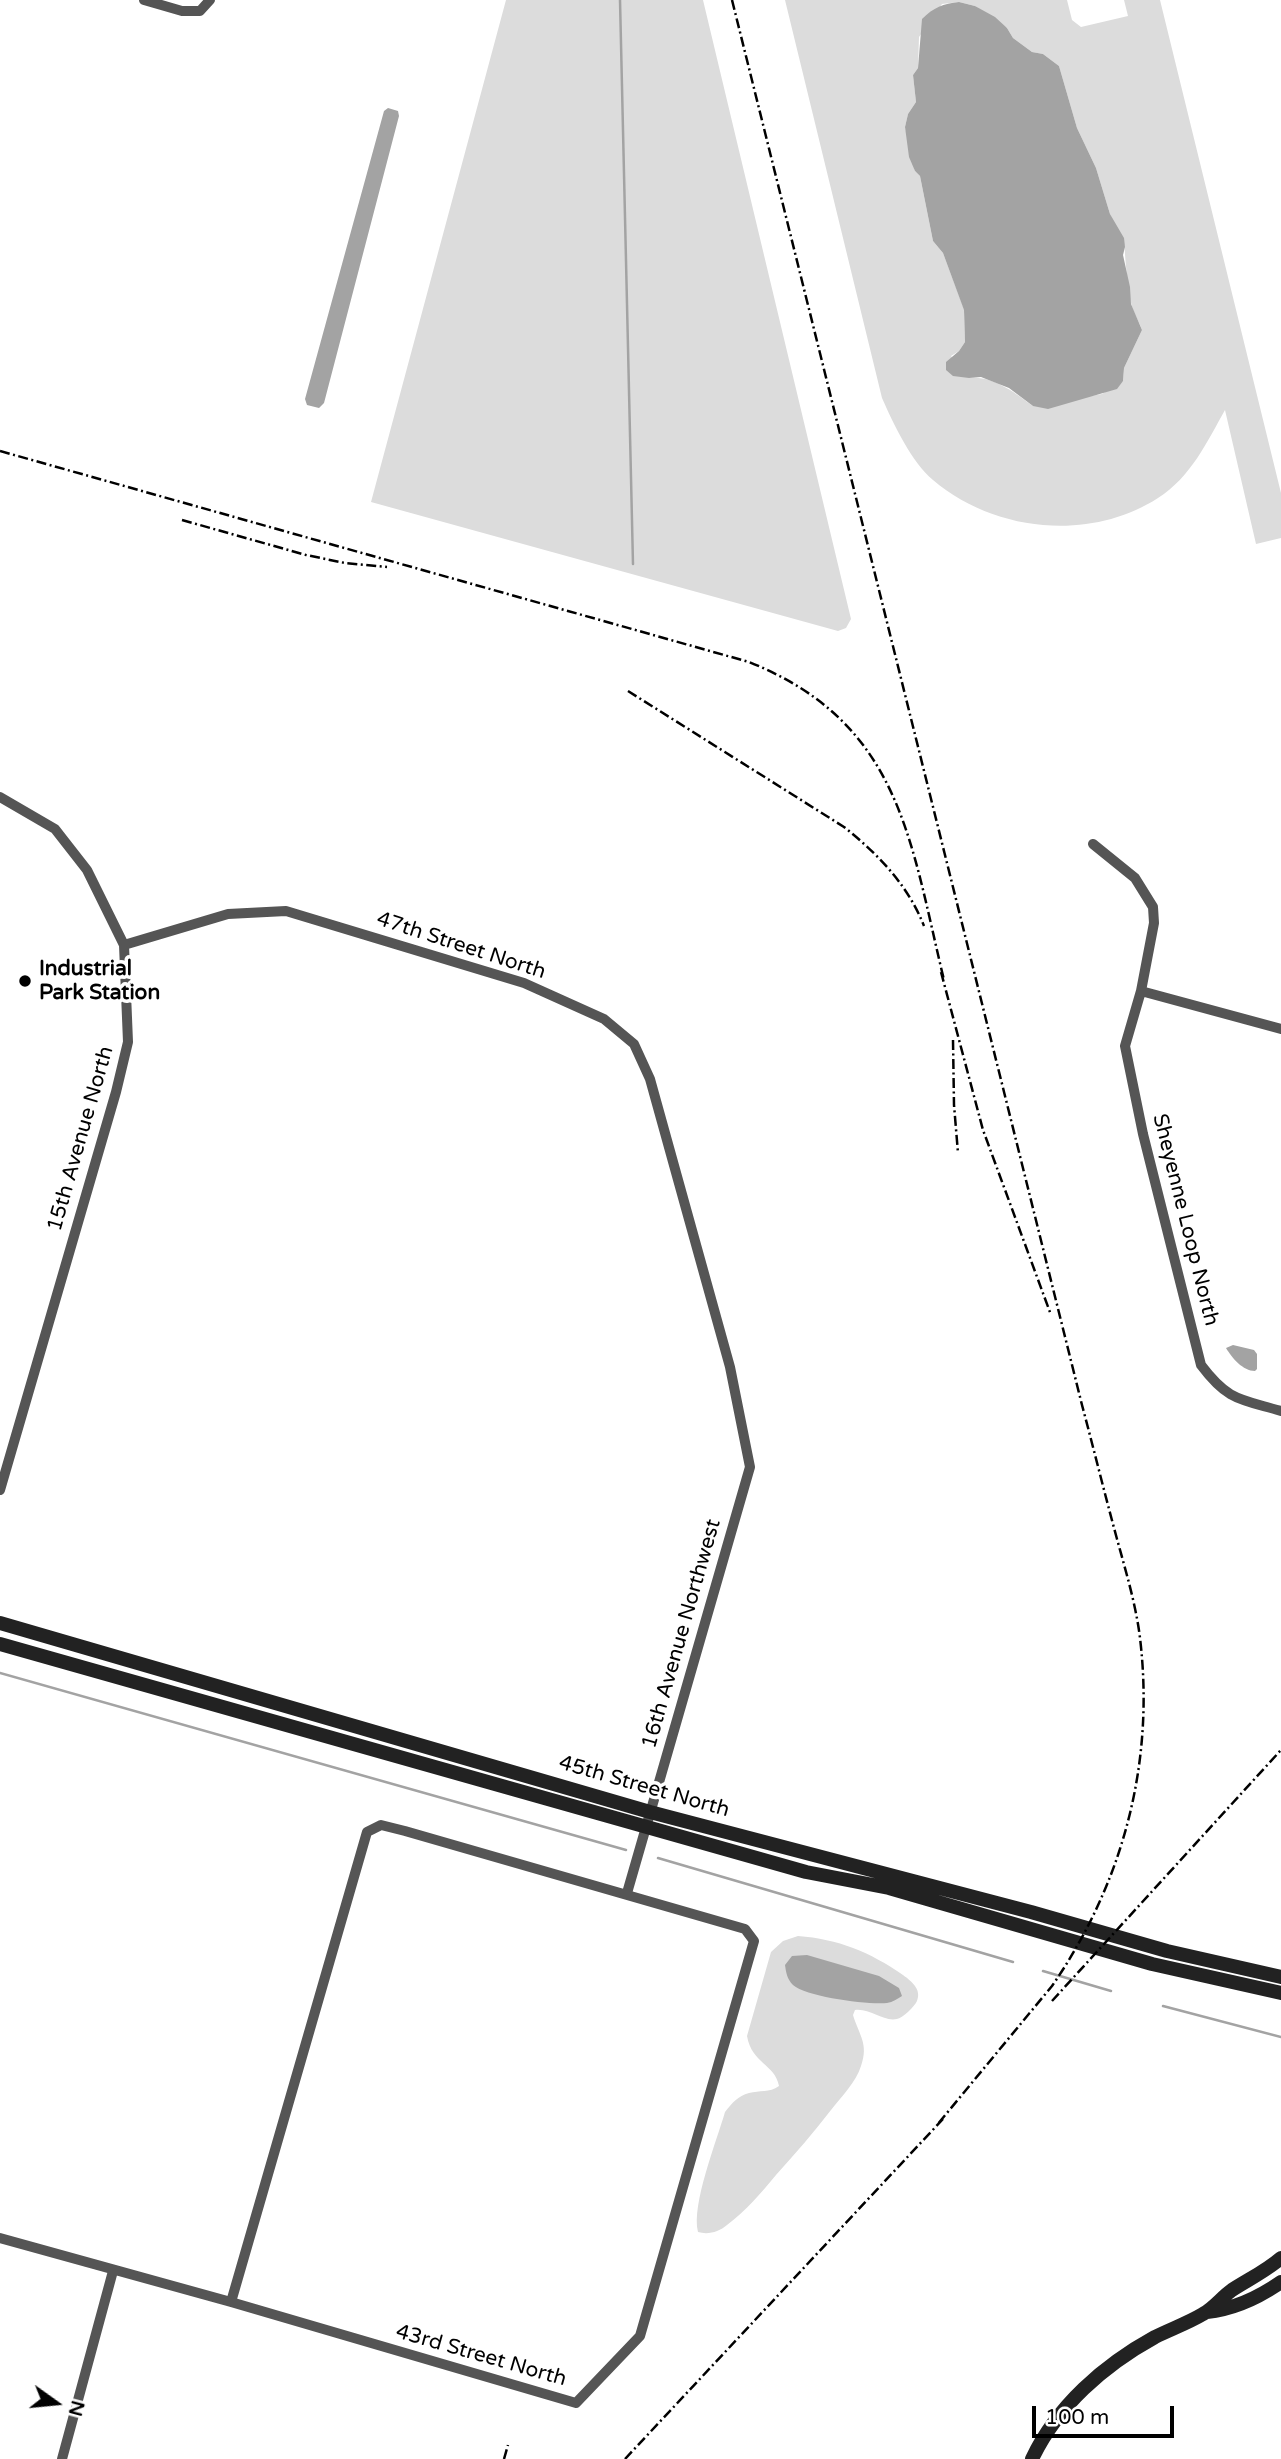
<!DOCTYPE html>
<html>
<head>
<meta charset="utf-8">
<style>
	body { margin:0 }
	#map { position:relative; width:1281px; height:2459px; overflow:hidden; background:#fff; font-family:"Varela Round",sans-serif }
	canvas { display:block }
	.north { position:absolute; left:21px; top:2368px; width:70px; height:70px; -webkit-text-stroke:5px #fff; paint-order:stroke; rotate:105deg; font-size:19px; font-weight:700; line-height:28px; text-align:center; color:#000 }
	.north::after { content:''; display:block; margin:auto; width:24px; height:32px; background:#000; clip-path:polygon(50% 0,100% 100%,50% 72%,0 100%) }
	.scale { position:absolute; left:1032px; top:2406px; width:142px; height:32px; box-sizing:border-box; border:4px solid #000; border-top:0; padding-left:9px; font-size:21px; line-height:24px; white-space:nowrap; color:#000; -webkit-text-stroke:5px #fff; paint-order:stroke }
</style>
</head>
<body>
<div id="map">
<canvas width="1281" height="2459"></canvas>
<div class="north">N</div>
<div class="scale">100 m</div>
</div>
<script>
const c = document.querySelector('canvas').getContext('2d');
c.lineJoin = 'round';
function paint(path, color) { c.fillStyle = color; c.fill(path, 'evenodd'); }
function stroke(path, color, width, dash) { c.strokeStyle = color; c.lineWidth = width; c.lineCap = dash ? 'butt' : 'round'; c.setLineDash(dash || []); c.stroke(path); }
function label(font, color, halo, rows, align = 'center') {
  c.font = font + ' "Varela Round",sans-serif'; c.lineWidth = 7; c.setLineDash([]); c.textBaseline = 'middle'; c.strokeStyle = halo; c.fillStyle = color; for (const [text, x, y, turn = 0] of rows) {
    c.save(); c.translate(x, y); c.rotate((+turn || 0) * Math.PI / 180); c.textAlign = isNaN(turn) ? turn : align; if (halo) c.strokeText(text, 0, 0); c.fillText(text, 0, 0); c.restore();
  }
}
paint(new Path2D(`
	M506 0H703L851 619 846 628 838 631 371 502Z
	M785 0H1067L1072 20 1081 27 1128 16 1124 0H1160L1281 493V538L1256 544 1225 410C1207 442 1191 477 1158 498 1090 542 994 532 933 480 912 463 893 423 882 398ZM959 2 975 6 1007 28 1013 38 1032 52 1043 54 1059 66 1077 128 1096 168 1110 214 1125 247C1124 252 1129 296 1131 303 1133 312 1139 321 1142 330L1124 368 1123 381 1102 394 1033 406C1015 393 993 375 969 378L951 356 959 351 965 342 964 309 943 253 933 241 920 176 915 171 905 127 908 114 916 102 913 75 918 68 919 37 942 4Z
	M798 1936C838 1939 870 1952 903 1975 911 1981 922 1989 917 2001 914 2007 904 2017 897 2019 883 2022 870 2008 855 2010L853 2015C859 2035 869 2044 861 2066 856 2082 842 2096 831 2110 814 2132 795 2154 776 2175 761 2193 746 2211 727 2225 719 2232 708 2235 698 2232 691 2205 717 2140 725 2112 732 2103 738 2096 749 2093 760 2090 769 2093 779 2086 775 2064 752 2064 747 2036L771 1952 783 1941Z`), '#dcdcdc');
paint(new Path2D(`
	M959 2 975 6 995 17 1007 28 1013 38 1032 52 1043 54 1059 66 1077 128 1096 168 1110 214 1124 238 1125 247 1123 255 1130 287 1131 304 1142 330 1124 368 1123 381 1117 389 1048 409 1033 406 1009 388 981 377 969 378 953 376 946 370V362L959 351 965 342 964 310 943 253 933 241 920 176 915 171 909 157 905 127 908 114 916 102 913 75 918 68 922 19C934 7 943 4 959 2Z
	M388 108 398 111 399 116 324 403 319 408 307 405 305 399 384 111Z
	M1233 1345 1254 1350 1257 1354V1369L1255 1371C1243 1371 1232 1358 1226 1348Z
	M807 1955 879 1976 899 1988 902 1996C897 1999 893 2002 887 2003 868 2005 807 1997 793 1985 787 1979 786 1972 785 1965L792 1956Z`), '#a3a3a3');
stroke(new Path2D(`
	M620 0 633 564
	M0 1673 626 1850
	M658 1858 1013 1962
	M1043 1971 1111 1991
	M1163 2006 1281 2037`), '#a3a3a3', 2.5);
stroke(new Path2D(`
	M144 0 182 11H200L210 0
	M0 797 55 829 87 870 124 945 128 1042 116 1092 0 1490
	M1093 844 1135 878 1153 907 1154 923 1141 991 1125 1046 1143 1134 1201 1365C1228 1401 1240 1399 1281 1411
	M124 945 228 914 286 911 524 983 604 1019 634 1044 650 1079 730 1367 750 1467 627 1893
	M1141 991 1281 1029
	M0 2238 231 2302 576 2403 640 2336 754 1941 745 1929 405 1831 381 1825 367 1832 231 2302
	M62 2459 113 2271`), '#555', 10);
stroke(new Path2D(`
	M0 1623 650 1812 1031 1912 1167 1951 1281 1977
	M0 1644 806 1872 889 1888 1152 1964 1281 1993
	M1207 2312C1235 2309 1258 2298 1281 2282
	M1032 2459C1057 2406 1104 2365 1155 2337 1171 2329 1188 2323 1203 2314 1214 2308 1222 2297 1232 2290 1249 2279 1266 2271 1281 2258`), '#222', 14);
stroke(new Path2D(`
	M732 0 1082 1405C1094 1450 1105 1495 1117 1539 1126 1572 1136 1605 1140 1638 1155 1763 1123 1883 1052 1986L937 2125
	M0 451 749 662C901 723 910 840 944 980
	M182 520 306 555 345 563 387 567
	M628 691 844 827C878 854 908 885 924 926
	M941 972 983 1130 1051 1315
	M953 1040 954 1105 958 1153
	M1052 2001 1281 1750
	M504 2459 508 2445
	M625 2459 943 2119`), '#000', 2.5, [10, 3.5, 2, 3.5]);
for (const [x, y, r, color] of [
	[25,981,7,"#000"]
]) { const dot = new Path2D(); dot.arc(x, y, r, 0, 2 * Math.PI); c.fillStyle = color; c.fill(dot); stroke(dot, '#fff', 2.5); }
label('21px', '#000', '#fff', [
	["47th Street North",461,946,18],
	["15th Avenue North",81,1139,-74],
	["Sheyenne Loop North",1185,1220,76],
	["16th Avenue Northwest",682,1634,-74],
	["45th Street North",644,1787,16],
	["43rd Street North",481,2356,16]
]);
label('bold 21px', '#000', '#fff', [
	["Industrial",39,969],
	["Park Station",39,993]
], 'left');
</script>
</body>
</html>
